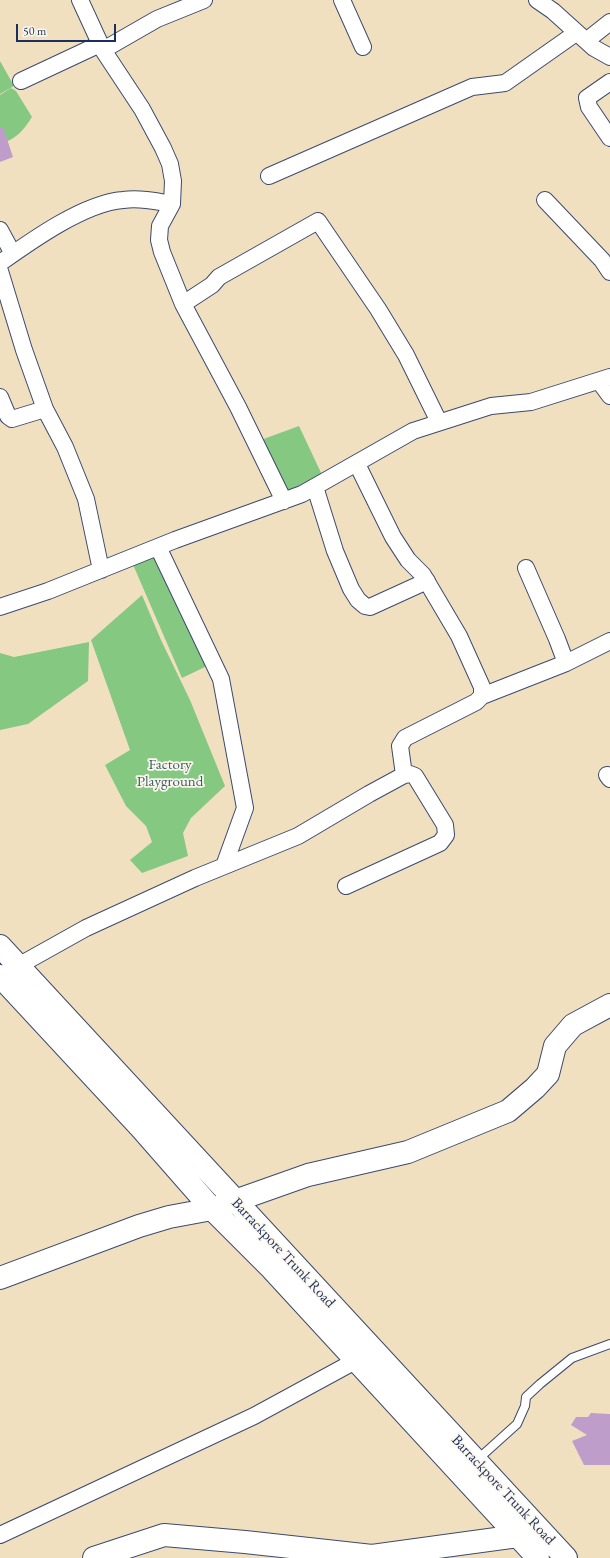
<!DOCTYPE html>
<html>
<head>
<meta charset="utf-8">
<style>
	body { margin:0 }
	#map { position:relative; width:610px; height:1558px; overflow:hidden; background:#f1e0c0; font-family:"EB Garamond",serif }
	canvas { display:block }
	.scale { position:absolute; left:16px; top:24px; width:100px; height:18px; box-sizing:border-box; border:2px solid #1b2f5e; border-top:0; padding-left:5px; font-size:12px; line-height:14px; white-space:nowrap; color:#1b2f5e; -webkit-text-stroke:3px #fbf7ec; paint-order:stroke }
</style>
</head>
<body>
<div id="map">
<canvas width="610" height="1558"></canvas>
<div class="scale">50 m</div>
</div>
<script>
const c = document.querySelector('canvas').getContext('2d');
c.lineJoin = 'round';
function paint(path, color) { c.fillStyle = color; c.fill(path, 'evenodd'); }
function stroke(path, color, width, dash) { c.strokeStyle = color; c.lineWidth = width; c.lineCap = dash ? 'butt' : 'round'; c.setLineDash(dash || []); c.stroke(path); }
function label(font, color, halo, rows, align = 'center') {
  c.font = font + ' "EB Garamond",serif'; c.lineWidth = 3.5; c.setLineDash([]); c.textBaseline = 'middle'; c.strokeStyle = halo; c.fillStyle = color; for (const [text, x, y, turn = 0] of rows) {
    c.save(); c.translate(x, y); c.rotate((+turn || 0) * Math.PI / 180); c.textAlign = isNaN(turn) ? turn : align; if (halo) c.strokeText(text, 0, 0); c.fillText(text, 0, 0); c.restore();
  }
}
paint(new Path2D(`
	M0 61 14 86 0 94Z
	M11 88 16 91 32 117C23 131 16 139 0 144V95Z
	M299 426 323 477 283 492 258 441Z
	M158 549 209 665 182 678 131 560Z
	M142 595 161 640 190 700 225 786 191 818 183 833 188 856 142 873 130 860 152 842 146 826 126 806 105 765 130 750 91 640Z
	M89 642 88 681 28 724 0 730V653L14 657Z`), '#85c881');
paint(new Path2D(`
	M0 127H3L13 157 0 162Z
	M591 1413 610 1414V1465H584L572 1441 587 1435 571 1425 576 1417H588Z`), '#bf9dca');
const lane = new Path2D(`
	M477 1460 517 1424 525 1406 526 1397 540 1384 572 1358 610 1344`);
const street = new Path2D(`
	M80 0 103 50 142 109 163 148 170 164 173 181 172 204 160 226 159 240 162 252 183 304 238 407 284 501
	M342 0 363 47
	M537 0 553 11 594 48 610 57
	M586 41 610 22
	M103 50 157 19 204 0
	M21 81 100 44
	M610 82 587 98 589 107 610 138
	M269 176 472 87 505 83 576 33
	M545 200 602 260 610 272
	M0 230 13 254
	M0 263C31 241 84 203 123 200 139 198 155 201 172 204
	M0 271 24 350 45 409 65 447 86 499 101 570
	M183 304 212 285 219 277 318 221 378 309 406 355 439 422
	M599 381 610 396
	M0 397 8 416 12 419 45 409
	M357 464 393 537 408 560 423 575 459 636 482 687V696L476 702 405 738 400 746 404 775
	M315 487 335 551 351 589 358 600 365 606 370 607 427 581
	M158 547 221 679 245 808 224 866
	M526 568 557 639 566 663
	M0 607 48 591 175 540 302 494 413 431 491 406 531 402 610 377
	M482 696 566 663 610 641
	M607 775 610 779
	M18 966 86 928 195 878 298 836 369 794 404 775 410 774 415 776 445 825 446 835 440 843 346 886
	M0 1535 254 1416 357 1360`);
const secondary = new Path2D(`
	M0 1278 139 1226 169 1217 212 1209 308 1175 408 1152 508 1111 535 1088 548 1074 555 1046 573 1025 610 1005
	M94 1558 164 1535 245 1542 372 1556 518 1536 530 1525`);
const primary = new Path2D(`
	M0 946 566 1558
	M0 976 141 1128 212 1209 272 1269 538 1558`);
stroke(lane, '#3b4a6d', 10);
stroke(street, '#3b4a6d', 18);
stroke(secondary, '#3b4a6d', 24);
stroke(primary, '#3b4a6d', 24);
stroke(lane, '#fff', 8);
stroke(street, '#fff', 16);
stroke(secondary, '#fff', 22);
stroke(primary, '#fff', 22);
label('15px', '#3b5d68', '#fbf7ec', [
	["Factory",170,765],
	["Playground",170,782]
]);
label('15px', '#1b2f5e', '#fbf7ec', [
	["Barrackpore Trunk Road",283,1253,47],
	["Barrackpore Trunk Road",503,1490,47]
]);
</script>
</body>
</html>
